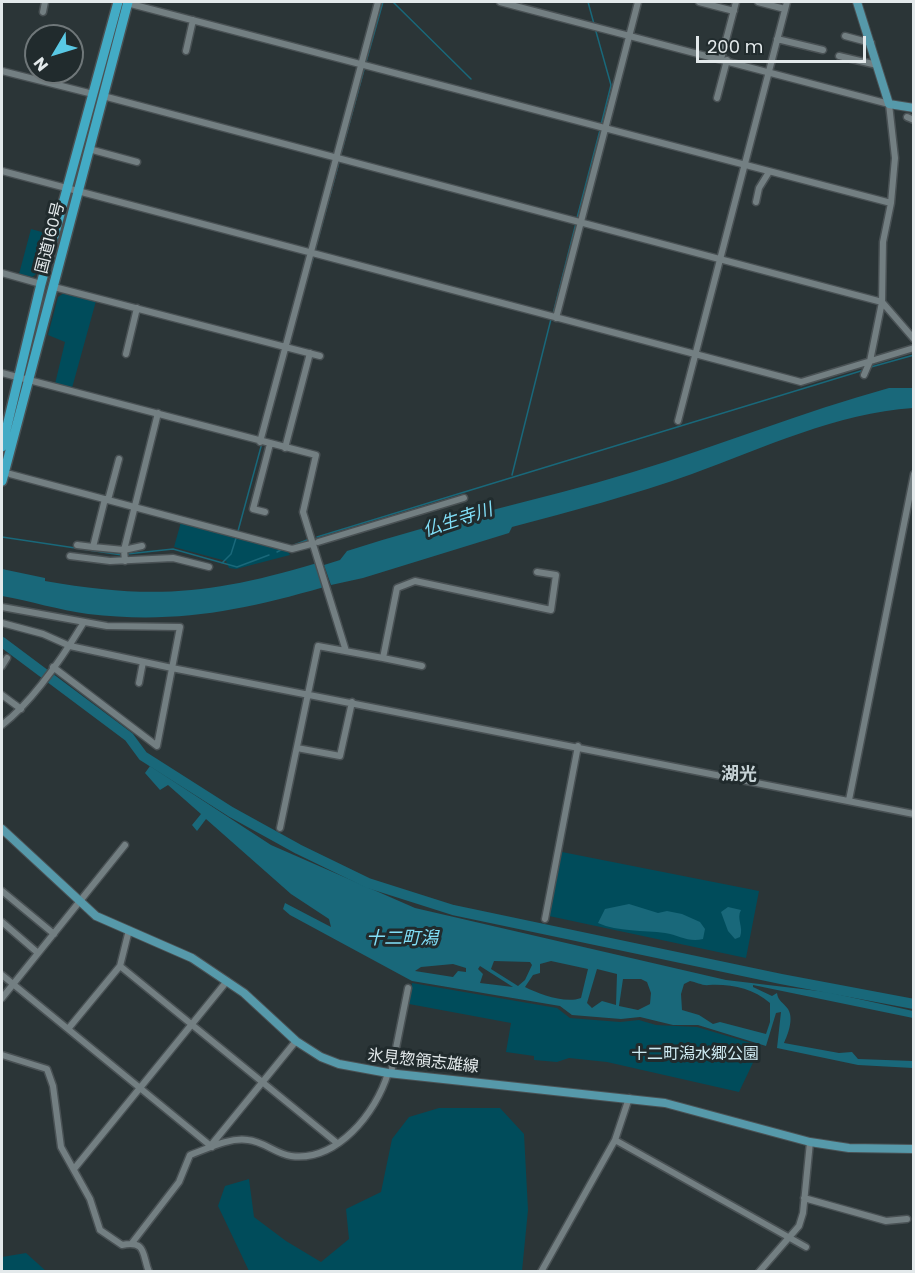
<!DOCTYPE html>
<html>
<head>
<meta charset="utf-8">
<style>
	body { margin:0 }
	#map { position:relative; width:915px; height:1273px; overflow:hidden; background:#2b3537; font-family:Poppins,sans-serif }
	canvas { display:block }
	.frame { position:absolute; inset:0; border:3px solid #e3e9eb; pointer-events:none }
	.north { position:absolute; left:24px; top:24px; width:60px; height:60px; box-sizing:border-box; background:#212b2d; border:2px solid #6f7779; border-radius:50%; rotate:232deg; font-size:16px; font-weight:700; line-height:24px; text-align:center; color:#e3e9eb }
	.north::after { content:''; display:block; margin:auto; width:21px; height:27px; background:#59c8e4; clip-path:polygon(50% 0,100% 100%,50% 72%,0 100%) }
	.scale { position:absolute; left:696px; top:36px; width:170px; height:27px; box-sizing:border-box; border:3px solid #e3e9eb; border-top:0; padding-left:8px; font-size:18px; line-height:21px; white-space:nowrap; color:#e3e9eb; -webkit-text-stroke:4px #212b2d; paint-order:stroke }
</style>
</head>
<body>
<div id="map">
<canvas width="915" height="1273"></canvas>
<div class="frame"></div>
<div class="north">N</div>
<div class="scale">200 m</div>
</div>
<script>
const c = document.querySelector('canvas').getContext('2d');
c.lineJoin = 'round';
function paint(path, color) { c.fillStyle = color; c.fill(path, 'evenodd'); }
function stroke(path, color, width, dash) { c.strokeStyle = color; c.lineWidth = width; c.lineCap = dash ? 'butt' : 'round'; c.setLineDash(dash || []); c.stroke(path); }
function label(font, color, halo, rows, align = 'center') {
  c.font = font + ' Poppins,"Noto Sans JP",sans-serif'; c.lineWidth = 6; c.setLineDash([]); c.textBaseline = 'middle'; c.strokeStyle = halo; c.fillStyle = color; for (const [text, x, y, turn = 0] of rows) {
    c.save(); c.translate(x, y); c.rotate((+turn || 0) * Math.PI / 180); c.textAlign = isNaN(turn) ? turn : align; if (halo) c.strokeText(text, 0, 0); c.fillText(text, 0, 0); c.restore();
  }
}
paint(new Path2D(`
	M31 229 49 234C46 248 45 270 32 277L19 274Z
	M64 293 96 301 72 388 55 384 65 342 48 335 58 297Z
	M181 522 287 550 290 555 236 569 229 568 226 561 174 547Z
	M562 852 759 891 746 958 549 916Z
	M412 983 557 1008 570 1018 620 1022 639 1020 656 1025 697 1027 761 1046 739 1092 607 1062 569 1058 557 1062 534 1060V1056L506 1052 511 1023 409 1004Z
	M439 1108H500L524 1134 528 1210 522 1271H249L218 1206 225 1186 249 1179 254 1217 286 1241 321 1262 349 1239 346 1209 381 1192 392 1139 409 1117Z
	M26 1253 46 1271H2V1257Z`), '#004c5b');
paint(new Path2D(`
	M889 388H913V408C837 413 763 448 692 474 633 495 572 511 512 527L509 533 363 578 331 585 324 565 340 560 347 551C441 520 538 501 633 472 719 446 802 412 889 388Z
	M317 563 324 587C241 611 175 624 88 614 59 610 30 601 2 596V569L45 578V581C152 600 214 594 317 563Z
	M150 766 271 845 415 908 726 980 827 992 913 1011V1018L753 985V987L772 996 777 993C778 1001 783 1002 788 1009 794 1019 788 1034 784 1043L839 1053 852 1052 858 1059 913 1061V1068L858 1065 777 1048 781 1012 776 1013 766 1046 698 1025H673L640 1017 621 1019 572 1015 560 1006 412 981 290 915 283 909 285 903 331 927 329 919 291 894 206 819 197 831 192 825 201 814 168 785 160 790 145 773ZM494 961 530 962 532 965 525 980 518 986 491 969ZM551 961 588 969 581 998C565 1004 539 994 525 987L533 975 540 973V964ZM453 964 466 968V972L458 971 453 977 415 971 421 967ZM480 966 513 987 480 983 483 974 478 969ZM597 969 617 974 616 1005 602 1001 592 1008 587 1003ZM623 979H641L647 982 651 993 650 1004 638 1010 619 1006ZM690 981C696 982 703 986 709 985 732 984 752 988 770 1003V1022L766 1034 720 1022 713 1024 699 1015 682 1010 681 994 684 984Z
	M629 904 658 913 667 911 682 914 700 922 705 929 703 939C689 943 679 935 665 933 644 930 618 932 598 923L605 909Z
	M728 907 741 910C736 919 744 927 740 937L735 939 728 931 721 912Z`), '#19687a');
stroke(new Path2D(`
	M393 2 471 79
	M588 2 594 24
	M595 28 611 85 601 125
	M366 62 383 2
	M340 157 365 66
	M577 218 600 130
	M315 250 339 162
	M301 299 314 255
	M553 314 576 223
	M871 367 914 355
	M512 475 551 319
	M238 531 262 443
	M2 537 122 555
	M317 537 864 370
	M294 545 307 540
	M277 552 281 550
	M127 554 173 549 237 567 269 555
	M222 563 231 554 237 535`), '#19687a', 1.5);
stroke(new Path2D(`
	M2 642 129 737 143 756 231 812 298 849 368 883 453 910 781 979 914 1004`), '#19687a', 10);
const minor = new Path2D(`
	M500 2 889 104 895 158 891 203 883 242 882 302 870 361 864 375
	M699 2 734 11
	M758 2 785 9
	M127 3 891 203
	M43 12 45 2
	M845 36 871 43
	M777 39 823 50
	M186 51 193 20
	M839 56 877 65
	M721 59 736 2
	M2 71 93 94
	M103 96 882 302 914 339
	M717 98 727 60
	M907 117 914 120
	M89 149 137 162
	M2 171 801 382 914 348
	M756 202 759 188 769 172
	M2 273 41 284
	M54 287 320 356
	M556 318 638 2
	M126 354 137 308
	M2 373 316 455 303 512 346 651
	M678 421 787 2
	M260 442 378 2
	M285 448 310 353
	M10 474 292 549 311 544
	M108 500 119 459
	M265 512 253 509 270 444
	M318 542 464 498
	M77 545 93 547 105 499
	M93 547 124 550 158 413
	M70 556 110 561 173 558 209 567
	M125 561 124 550 142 546
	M2 607 107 626 180 627 157 746 53 667
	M2 623 43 634 70 646 172 668 914 814
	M383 658 422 666
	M2 666 7 658
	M139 683 143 662
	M2 695 21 709
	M2 725C32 702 64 655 84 622
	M297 748 340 756 352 702
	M849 800 914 474
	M280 828 318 646 383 658 397 588 415 581 551 610 556 575 537 572
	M2 891 54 934
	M545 919 578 746
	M2 922 38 953
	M120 966 337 1143
	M2 975 212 1147
	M2 998 125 845
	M68 1029 120 966 129 930
	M2 1055 47 1069 53 1086 61 1147 90 1199 100 1230 122 1245C147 1240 142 1255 149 1272
	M391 1073 408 988
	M615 1140 806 1247
	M212 1144 296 1041
	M74 1169 227 981
	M804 1198 886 1221 907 1219
	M132 1243 179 1182 190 1155C207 1149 229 1137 248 1140 263 1141 276 1154 291 1156 337 1162 376 1113 388 1073
	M541 1272 615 1140 629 1098
	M759 1272 799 1226 803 1213 810 1142`);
const major = new Path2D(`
	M857 2 889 104 914 108
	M2 829 96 916 192 958 244 993 296 1041 321 1057 339 1064 388 1073 665 1103 810 1142 849 1148 914 1149`);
const highway = new Path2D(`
	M2 447 41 284 118 2
	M2 481 128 2`);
stroke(minor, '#495154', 9);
stroke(major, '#495154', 10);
stroke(highway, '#495154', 12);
stroke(minor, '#737f82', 6);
stroke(major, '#5699aa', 8);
stroke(highway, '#43abc5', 9);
label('16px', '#e3e9eb', '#212b2d', [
	["国道160号",51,238,-76],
	["氷見惣領志雄線",423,1062,6]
]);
label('16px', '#cde9f1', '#212b2d', [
	["十二町潟水郷公園",695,1055]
]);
label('italic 18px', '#81def7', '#212b2d', [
	["仏生寺川",458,521,-18],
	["十二町潟",402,939]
]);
label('bold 18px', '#c7d3d6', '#212b2d', [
	["湖光",739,775]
]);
</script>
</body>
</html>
